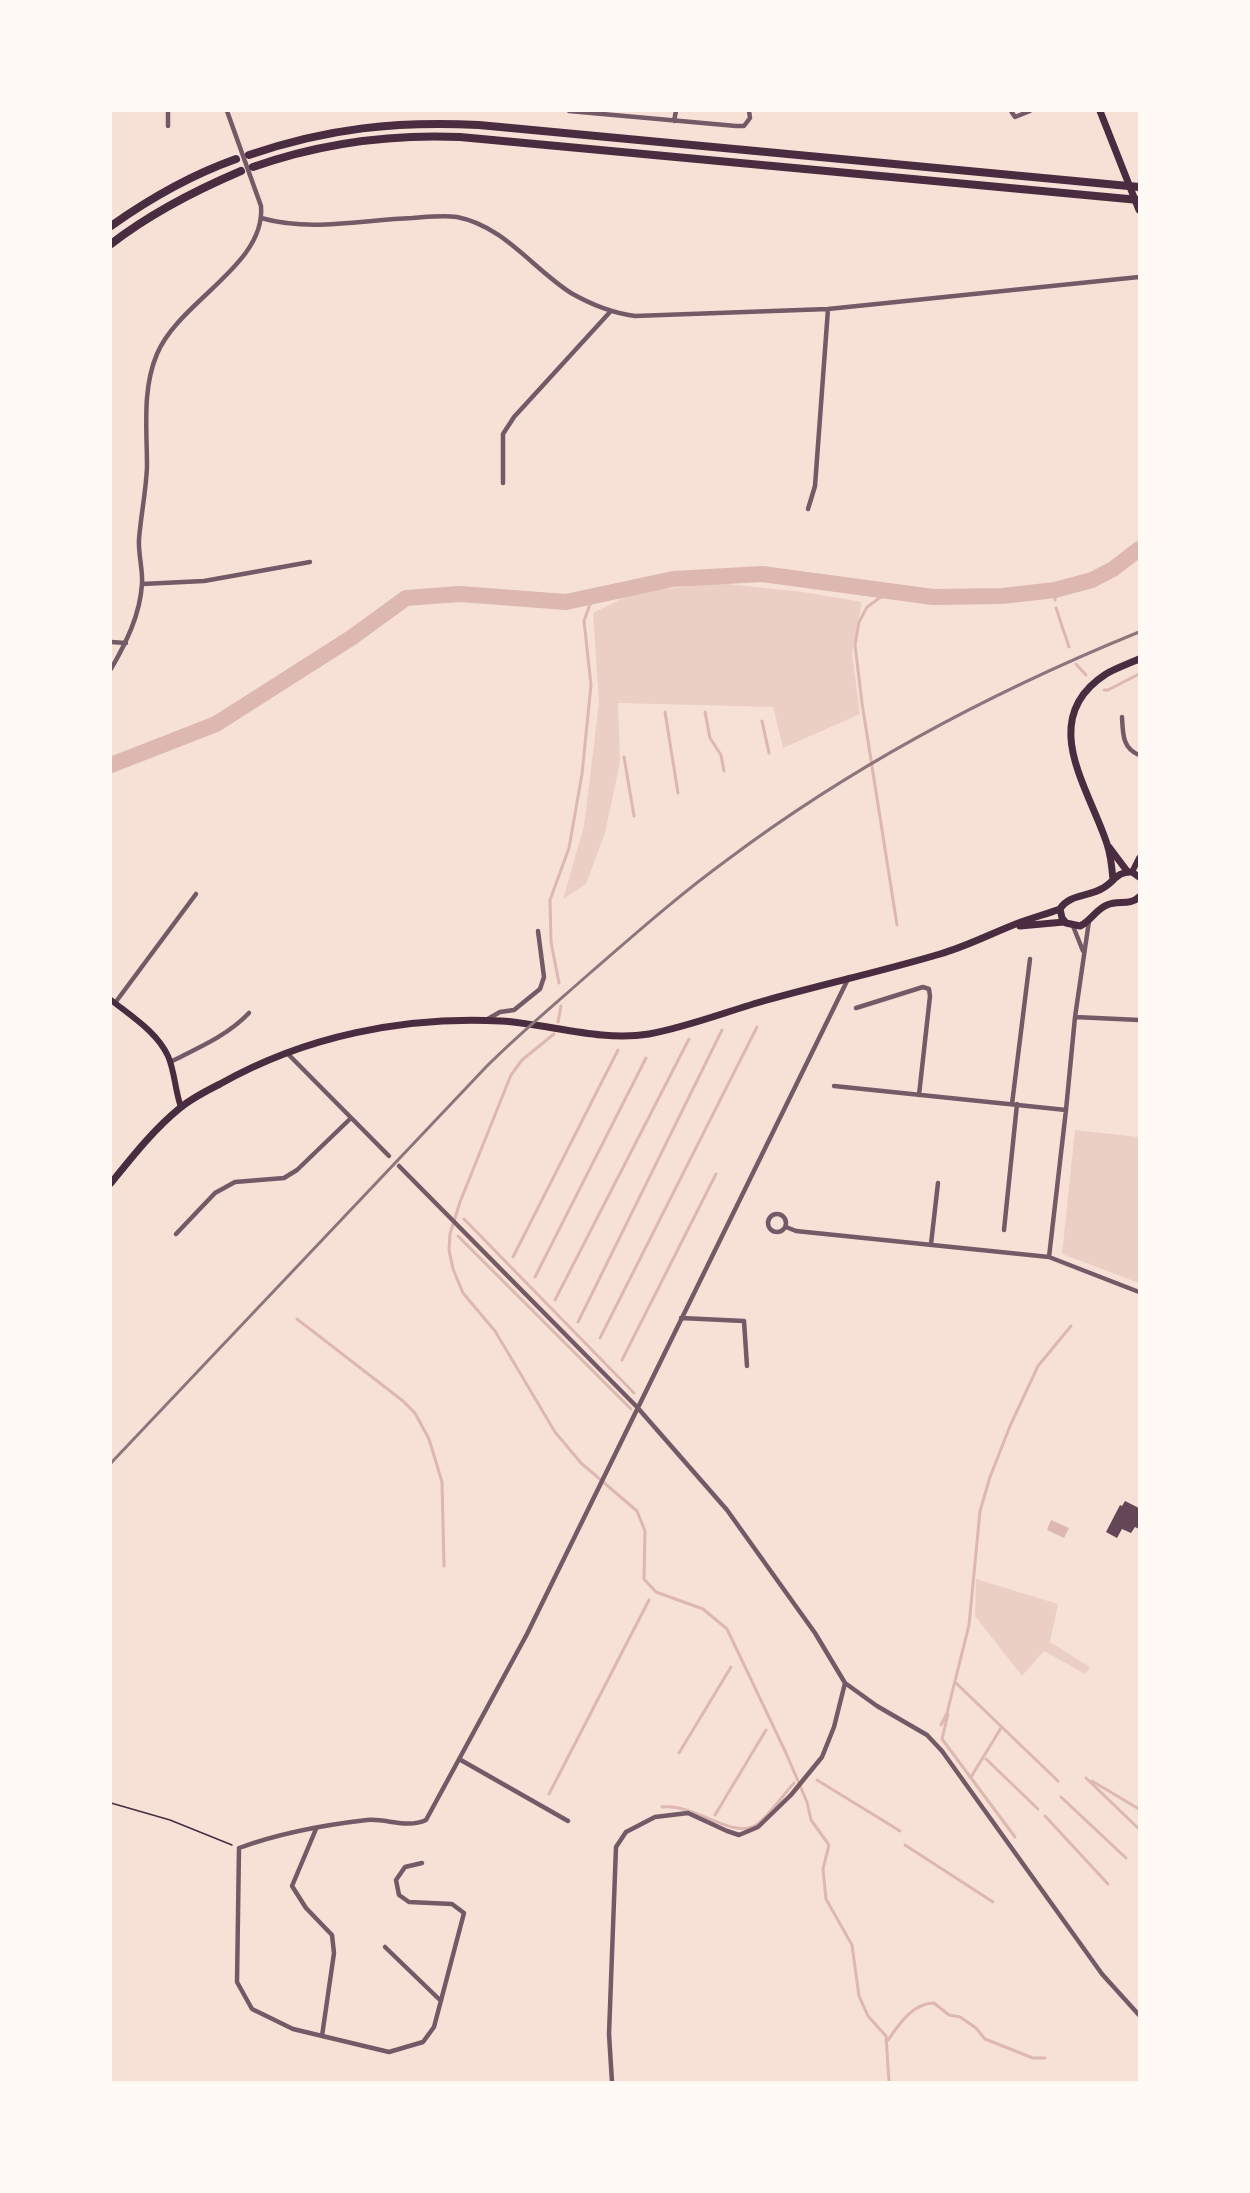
<!DOCTYPE html>
<html>
<head>
<meta charset="utf-8">
<style>
	body { margin:0 }
	#map { position:relative; width:1250px; height:2193px; overflow:hidden; background:#f7e1d7; font-family:"Alegreya Sans",sans-serif }
	canvas { display:block }
	.frame { position:absolute; inset:0; border:112px solid #fffaf5; pointer-events:none }
</style>
</head>
<body>
<div id="map">
<canvas width="1250" height="2193"></canvas>
<div class="frame"></div>
</div>
<script>
const c = document.querySelector('canvas').getContext('2d');
c.lineJoin = 'round';
function paint(path, color) { c.fillStyle = color; c.fill(path, 'evenodd'); }
function stroke(path, color, width, dash) { c.strokeStyle = color; c.lineWidth = width; c.lineCap = dash ? 'butt' : 'round'; c.setLineDash(dash || []); c.stroke(path); }
paint(new Path2D(`
	M718 583 803 592 862 602 852 653 860 714 783 748 773 707 618 703 620 762 605 833 586 884 563 899 584 826 599 703 593 613 633 593Z
	M1075 1130 1139 1137V1283L1062 1254Z
	M976 1579 1058 1604 1050 1642 1090 1667 1085 1674 1044 1651 1022 1676 975 1616Z`), '#ebcfc5');
paint(new Path2D(`
	M1051 1520 1069 1528 1064 1538 1047 1530Z`), '#dcb8b0');
stroke(new Path2D(`
	M1138 550H1139
	M1055 590V600
	M888 592 867 607 859 622 855 645 862 703 897 925
	M1056 608 1069 647
	M1076 664 1086 675
	M1104 690H1108L1139 674
	M665 712 678 793
	M705 712 710 738 721 755 724 771
	M762 721 769 753
	M624 757 634 816
	M559 983 551 942 550 900 569 848 582 774 591 685 584 621 593 596
	M558 1022 561 1006
	M554 1034 522 1060 511 1075 460 1202 450 1234 449 1250 453 1269 463 1293 495 1331 555 1432 581 1463 637 1511 645 1531 644 1579 656 1592 703 1609 727 1629 786 1753 807 1802 811 1820 829 1845 823 1869 826 1899 852 1945 859 1996 868 2016 886 2036 889 2082
	M464 1219 634 1393
	M458 1236 631 1409
	M513 1257 618 1050
	M535 1277 646 1058
	M555 1300 689 1039
	M297 1319 403 1401 415 1413 429 1439 442 1482 444 1566
	M578 1322 722 1030
	M600 1338 757 1027
	M622 1360 716 1174
	M956 1683 1058 1781
	M948 1714 942 1739 1015 1837
	M941 1725 947 1713 969 1625 980 1511 990 1477 1010 1426 1038 1366 1071 1326
	M679 1753 731 1667
	M986 1759 1038 1809
	M971 1777 1001 1728
	M1086 1778 1139 1829
	M817 1780 900 1831
	M1092 1781 1139 1809
	M549 1794 649 1600
	M1061 1797 1126 1858
	M662 1807C695 1803 732 1840 756 1825 769 1816 783 1795 794 1783
	M715 1815 766 1730
	M1045 1816 1108 1884
	M905 1845 993 1902
	M888 2040C899 2024 913 2003 934 2003L949 2015 960 2017 976 2028 985 2039 1033 2058H1045`), '#dcb8b0', 3);
stroke(new Path2D(`
	M111 765 216 724 351 638 406 598 460 594 566 602 673 579 762 574 933 597 1002 596 1055 590 1092 580 1113 569 1139 549`), '#dcb8b0', 16);
paint(new Path2D(`
	M1125 1501 1139 1508V1529L1135 1527 1131 1533 1122 1529 1117 1538 1106 1532 1120 1505 1122 1506Z`), '#644757');
stroke(new Path2D(`
	M111 1803 170 1820 232 1845`), '#4a2c40', 1.5);
stroke(new Path2D(`
	M168 111V126
	M569 111 736 126H744L750 118 749 111
	M1011 111 1015 117 1030 111
	M674 121 676 111
	M261 218C311 232 361 220 412 218 427 217 442 215 457 217 504 226 533 269 571 293 592 305 612 313 635 316L828 309 1139 277
	M503 483V434L514 417 610 312
	M808 509 815 486 828 309
	M142 584 204 581 310 562
	M111 642 126 643
	M111 669C126 643 140 615 142 584 143 569 138 554 139 539 141 515 146 491 147 467 147 429 142 389 157 354 179 301 266 265 261 206L227 111
	M1122 717C1123 733 1122 748 1139 755
	M1073 926 1083 951
	M115 1003 196 894
	M856 1008 923 987 929 989 930 996 919 1095
	M1075 1017 1139 1020
	M486 1020 500 1012 514 1010 540 989 544 977 538 931
	M287 1053 389 1156
	M170 1062C198 1048 227 1036 249 1013
	M834 1086 1066 1110
	M1012 1104 1030 959
	M399 1166 637 1407 727 1510 815 1633 845 1683 877 1706 927 1735 942 1751 1102 1974 1139 2015
	M768 1223a9 9 0 1 1 18 0a9 9 0 1 1-18 0Z
	M786 1227 796 1231 1049 1257 1139 1292
	M1004 1230 1017 1104
	M176 1234 215 1193 235 1182 284 1178 297 1170 351 1118
	M931 1244 938 1183
	M1049 1257 1066 1110 1075 1017 1089 921
	M681 1318 744 1321 747 1366
	M459 1759 568 1821
	M316 1829 292 1886 306 1908 332 1935 334 1953 322 2036
	M422 1863 405 1867 396 1880 399 1895 409 1902 452 1904 464 1913 434 2027 423 2042 389 2052 293 2029 252 2009 237 1982 239 1848C280 1833 323 1825 367 1820 386 1818 407 1829 426 1820L527 1634 849 977
	M385 1947 441 2001
	M612 2082 609 2034 616 1847 626 1832 655 1817 688 1813 727 1831 739 1835 758 1827 791 1795 822 1757 834 1727 845 1683`), '#755966', 4.5);
stroke(new Path2D(`
	M1132 872 1139 858
	M111 1000C131 1016 157 1032 168 1056 175 1072 175 1091 181 1107`), '#4a2c40', 6);
stroke(new Path2D(`
	M1100 111 1139 210
	M1109 847 1127 871
	M1113 880C1112 868 1111 855 1107 844 1089 788 1036 719 1106 674 1116 668 1128 664 1139 659
	M1060 909 1062 918 1066 923 1080 926C1091 921 1095 910 1107 905 1118 900 1130 906 1139 897
	M1060 909C1069 894 1089 897 1103 888 1114 882 1117 871 1132 872L1139 877
	M1020 926 1064 922
	M111 1183C132 1157 154 1129 180 1108 192 1098 206 1091 220 1084 305 1036 404 1016 501 1021 550 1024 600 1042 649 1034 688 1027 728 1011 767 1000 824 984 883 971 940 954 968 946 994 932 1021 922 1034 917 1047 914 1060 909`), '#4a2c40', 7);
stroke(new Path2D(`
	M249 155C328 128 396 121 479 125L1139 187
	M253 167C321 143 389 134 460 137L1139 200
	M111 226C149 199 191 175 236 159
	M111 244C151 213 194 191 241 171`), '#4a2c40', 8);
stroke(new Path2D(`
	M111 1463 486 1067C519 1034 555 1004 590 973 635 934 679 895 727 860 852 766 994 691 1139 632`), '#8f747c', 3);
</script>
</body>
</html>
